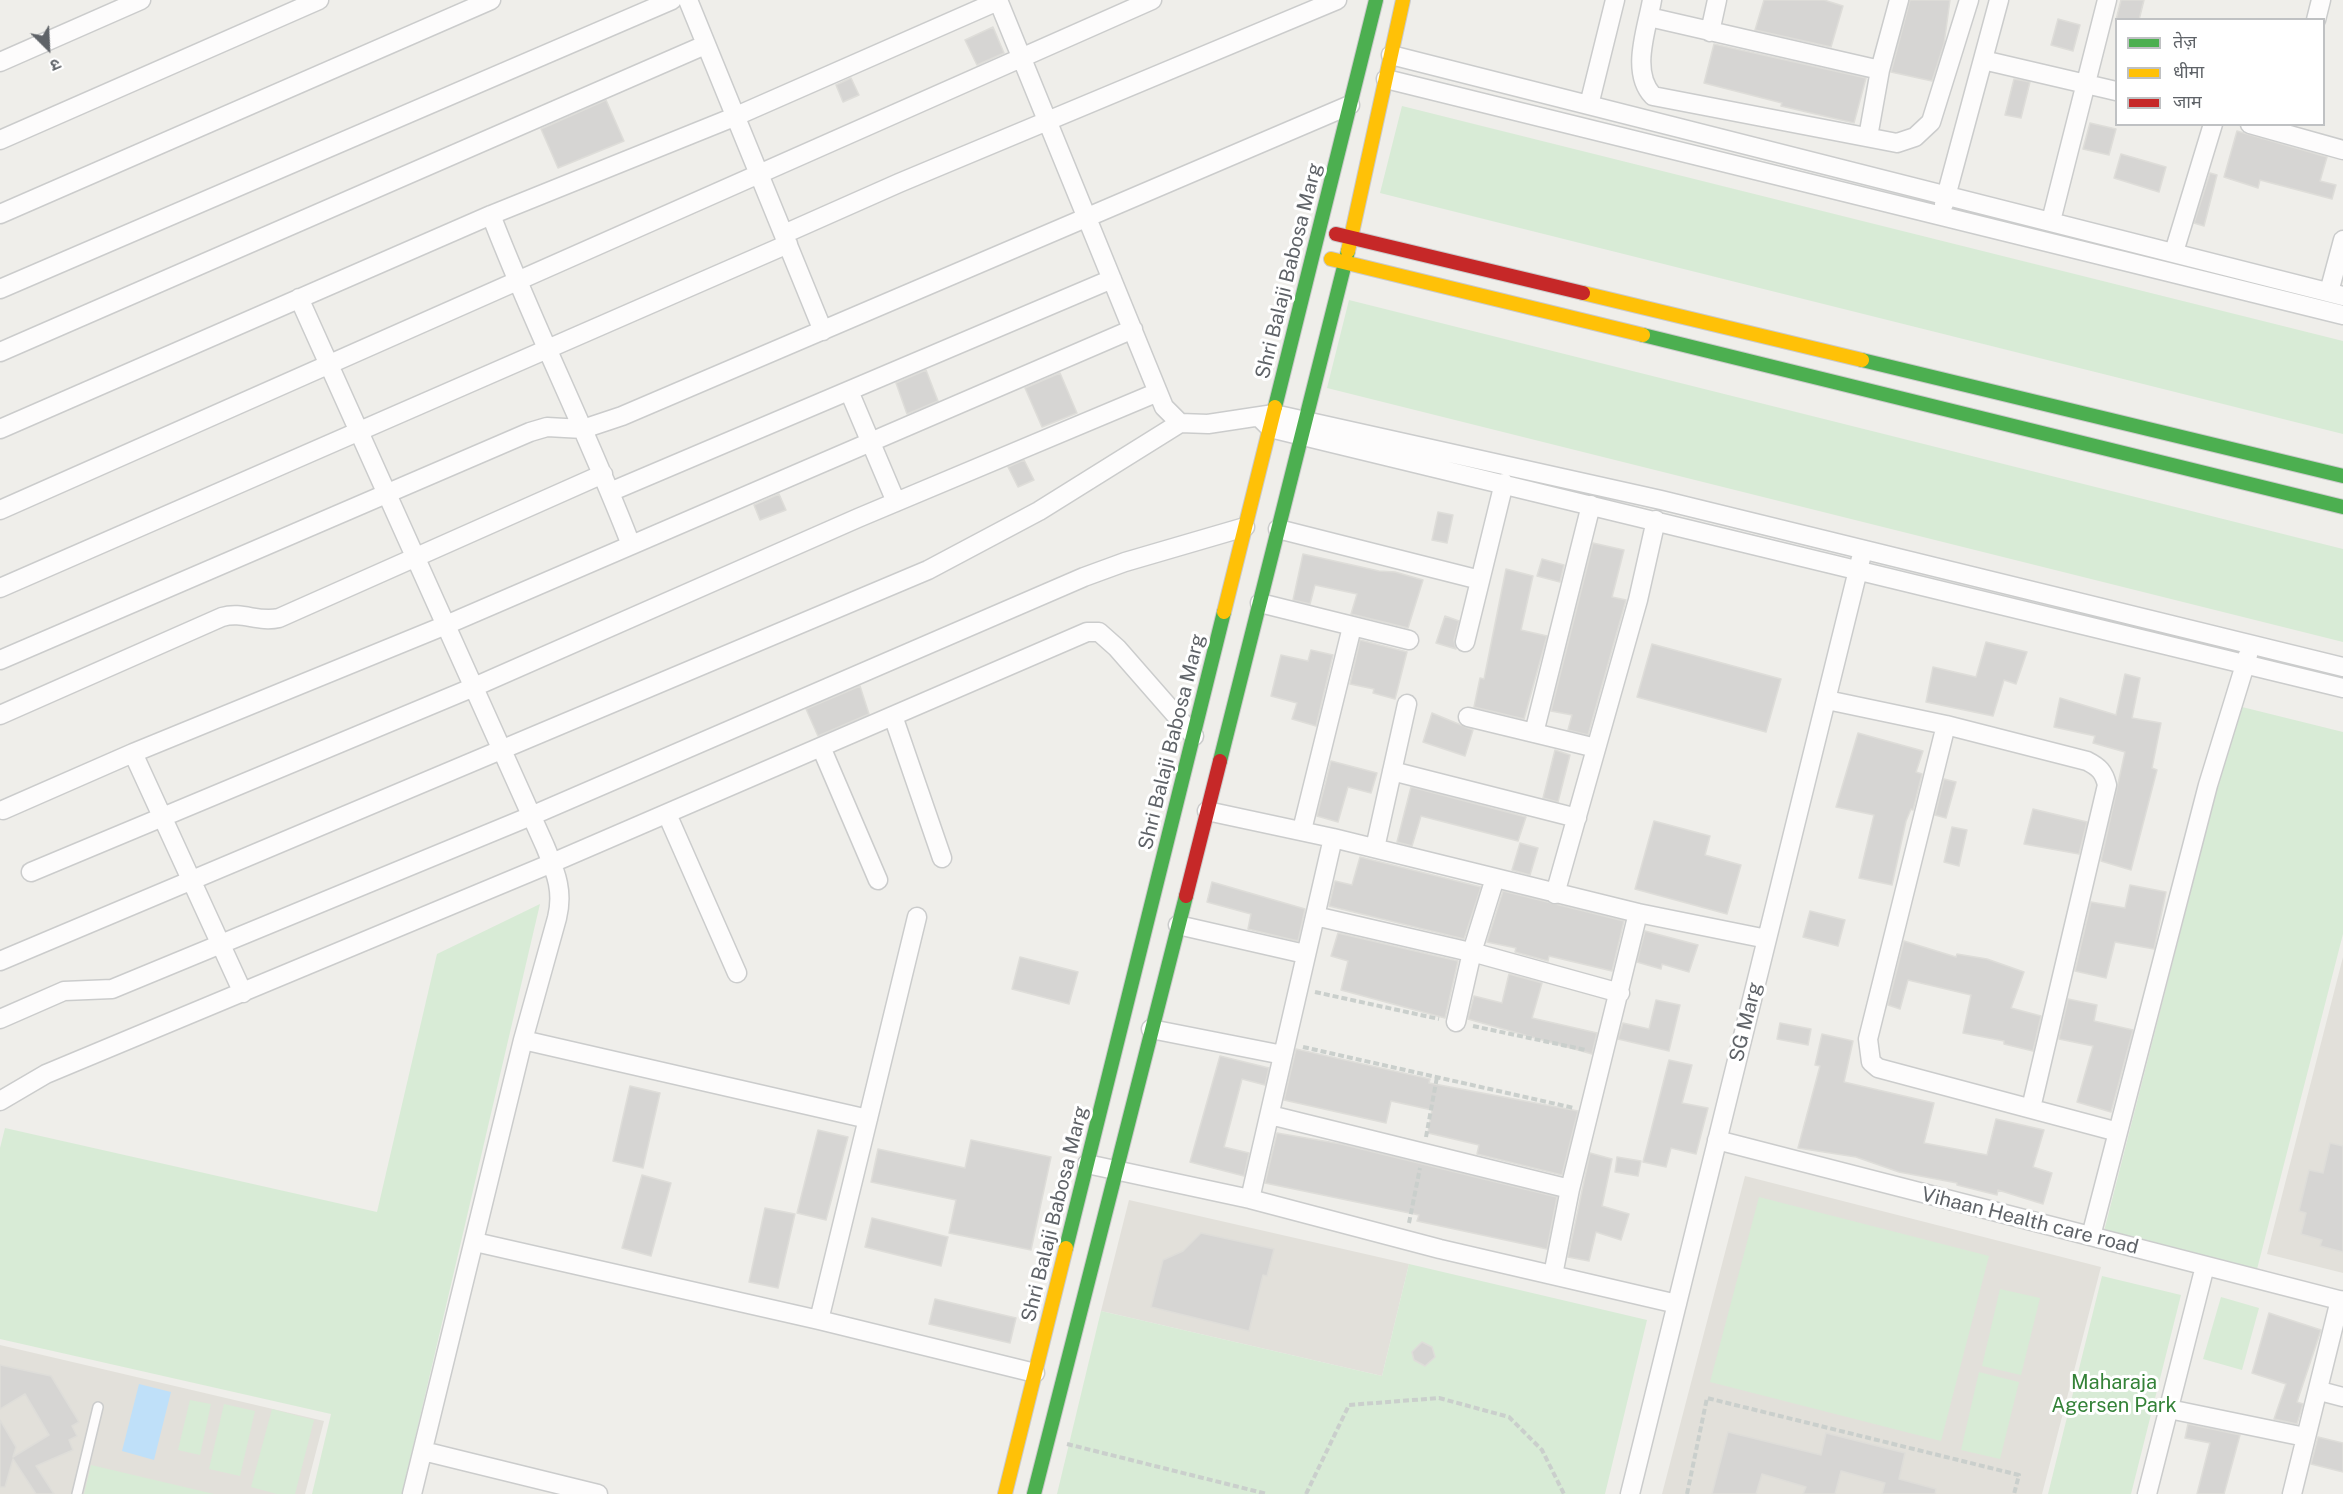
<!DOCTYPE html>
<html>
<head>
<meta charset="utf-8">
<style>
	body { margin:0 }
	#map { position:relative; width:2343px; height:1494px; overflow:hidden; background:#efeeea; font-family:"Public Sans","Noto Sans Devanagari",sans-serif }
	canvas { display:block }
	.legend { position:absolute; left:2115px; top:18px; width:210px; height:108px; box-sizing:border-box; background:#fff; border:2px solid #bfc1c3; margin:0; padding:8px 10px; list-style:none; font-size:18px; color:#5f6368 }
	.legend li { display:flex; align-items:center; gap:12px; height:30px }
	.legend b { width:30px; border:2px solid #bfc1c3 }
	.north { position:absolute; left:18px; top:18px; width:60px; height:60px; -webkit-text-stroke:4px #fff; paint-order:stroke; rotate:156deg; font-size:16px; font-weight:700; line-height:24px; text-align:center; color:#5f6368 }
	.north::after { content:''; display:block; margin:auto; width:21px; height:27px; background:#5f6368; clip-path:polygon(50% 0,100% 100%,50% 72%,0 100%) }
</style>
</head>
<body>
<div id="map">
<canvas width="2343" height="1494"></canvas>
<ul class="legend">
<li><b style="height:8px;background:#4caf50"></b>तेज़</li>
<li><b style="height:8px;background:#ffc107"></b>धीमा</li>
<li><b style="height:8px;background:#c62828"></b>जाम</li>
</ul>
<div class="north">उ</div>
</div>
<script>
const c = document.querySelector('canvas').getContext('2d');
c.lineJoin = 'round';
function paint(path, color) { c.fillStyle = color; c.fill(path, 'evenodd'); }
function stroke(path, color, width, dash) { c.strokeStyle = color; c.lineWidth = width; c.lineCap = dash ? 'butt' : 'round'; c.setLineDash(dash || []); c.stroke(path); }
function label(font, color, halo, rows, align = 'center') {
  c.font = font + ' "Public Sans",sans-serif'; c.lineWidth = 6; c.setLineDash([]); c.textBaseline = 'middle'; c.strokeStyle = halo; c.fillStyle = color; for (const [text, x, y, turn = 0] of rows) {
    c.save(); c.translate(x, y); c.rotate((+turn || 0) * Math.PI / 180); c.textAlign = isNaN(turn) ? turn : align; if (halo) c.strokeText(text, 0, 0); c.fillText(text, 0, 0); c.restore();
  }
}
paint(new Path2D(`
	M2343 957V1273L2267 1254Z
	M1745 1176 2101 1267 2042 1494H1662Z
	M1129 1200 1409 1264 1382 1376 1101 1311Z
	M0 1345 324 1421 305 1494H0Z`), '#e2e0da');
paint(new Path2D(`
	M1402 106 2343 341V434L1380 193Z
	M1349 300 2343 549V642L1327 388Z
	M2238 706 2343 732V934L2255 1277 2102 1239Z
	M540 904 402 1494H312L331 1414 0 1339V1148L5 1128 377 1212 437 954Z
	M1759 1197 1989 1256 1941 1441 1710 1382Z
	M1409 1264 1647 1320 1605 1494H1057L1101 1311 1382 1376Z
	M2102 1276 2181 1295 2131 1494H2048Z
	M2000 1289 2040 1298 2021 1375 1982 1366Z
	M2221 1297 2259 1308 2242 1370 2203 1359Z
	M1979 1372 2019 1382 2000 1459 1961 1450Z
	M190 1400 211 1404 200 1455 178 1450Z
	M224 1404 255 1411 240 1476 209 1469Z
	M272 1409 314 1420 295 1494H277L251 1487Z
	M91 1465 214 1494H84Z`), '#d8ebd6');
paint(new Path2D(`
	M139 1384 171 1392 154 1460 122 1451Z`), '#bfe0f9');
const building = new Path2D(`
	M1764 0H1824L1843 6 1831 47 1755 30Z
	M1910 0H1950L1944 44 1932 81 1891 72Z
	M2121 0H2144L2139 20H2116Z
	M2058 19 2080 25 2073 51 2051 45Z
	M993 27 1004 53 977 65 965 40Z
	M1714 44 1866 78 1854 123 1781 106 1782 103 1704 83Z
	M851 78 859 95 843 102 836 85Z
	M2014 79 2030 82 2021 118 2005 115Z
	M606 100 624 141 558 168 541 129Z
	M2090 123 2116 129 2109 155 2083 149Z
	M2237 131 2327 157 2320 181 2336 185 2332 199 2260 180 2258 188 2224 177Z
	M2121 154 2166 167 2159 192 2114 178Z
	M2210 173 2217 175 2204 226 2194 223Z
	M926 370 938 401 907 414 896 383Z
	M1060 373 1077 413 1042 427 1025 388Z
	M1024 460 1034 480 1018 487 1008 467Z
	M779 494 786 510 760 520 754 505Z
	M1438 512 1453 515 1447 543 1432 540Z
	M1593 543 1624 550 1612 597 1626 600 1588 735 1568 730 1572 715 1551 711Z
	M1303 554 1379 571 1395 572 1423 580 1408 628 1351 614 1357 594 1315 585 1310 604 1293 600Z
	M1542 559 1564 565 1560 582 1537 576Z
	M1506 569 1533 576 1521 630 1547 636 1524 719 1474 707 1480 678 1484 679Z
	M1445 616 1459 621 1454 640 1456 649 1436 643Z
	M1360 640 1407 652 1395 699 1373 693 1374 689 1350 684Z
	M1986 642 2027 652 2016 684 2004 680 1993 716 1926 702 1933 667 1976 677Z
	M1652 644 1781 679 1766 732 1637 697Z
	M1311 650 1333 655 1316 726 1292 719 1297 703 1271 696 1281 655 1308 661Z
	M2125 674 2140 678 2132 718 2161 723 2152 768 2157 770 2131 870 2101 861 2125 752 2093 743 2095 736 2054 727 2060 698 2116 715Z
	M860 686 869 714 818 736 806 709Z
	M1432 713 1473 730 1465 756 1423 742Z
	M1858 733 1923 751 1916 772 1922 774 1913 810 1911 809 1906 821 1892 885 1859 878 1874 815 1836 807Z
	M1555 750 1570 755 1558 802 1543 798Z
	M1331 761 1377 773 1371 793 1348 787 1338 822 1317 816Z
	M1944 779 1956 782 1946 818 1935 815Z
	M1411 787 1526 817 1518 841 1421 816 1412 846 1397 842Z
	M2033 809 2087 822 2079 854 2024 844Z
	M1654 821 1710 836 1705 855 1741 865 1727 914 1635 889Z
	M1952 827 1967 830 1959 866 1944 862Z
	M1520 843 1538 848 1530 875 1512 870Z
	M1360 857 1481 887 1464 939 1329 906 1335 881 1352 885Z
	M1212 882 1305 909 1298 941 1248 929 1251 914 1207 902Z
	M2130 885 2166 892 2154 949 2115 942 2106 978 2075 971 2091 902 2125 908Z
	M1503 891 1624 921 1612 971 1549 956 1548 961 1515 952 1516 948 1487 942Z
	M1810 911 1845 920 1838 946 1803 937Z
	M1645 931 1698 945 1689 972 1662 964 1661 969 1637 962Z
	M1338 933 1458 961 1445 1018 1341 990 1348 961 1331 956Z
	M1904 941 1956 957 1957 954 1987 959 2024 972 2011 1008 2041 1016 2033 1051 2004 1044V1041L1963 1033 1971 995 1908 980 1900 1009 1888 1005Z
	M1020 957 1078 972 1069 1004 1012 989Z
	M1509 974 1542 983 1532 1018 1597 1033 1592 1054 1468 1019 1474 996 1502 1003Z
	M2068 999 2097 1005 2094 1021 2133 1030 2111 1112 2077 1102 2093 1046 2059 1039Z
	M1656 1000 1680 1005 1669 1051 1618 1039 1623 1023 1649 1029Z
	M1780 1023 1811 1029 1808 1045 1777 1039Z
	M1822 1034 1853 1041 1844 1082 1934 1103 1924 1143 1987 1155 1996 1119 2044 1130 2033 1167 2052 1173 2043 1204 1998 1190 1997 1195 1957 1185V1183L1899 1172 1856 1157 1798 1148 1820 1066 1815 1065Z
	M1296 1049 1430 1079 1429 1083 1578 1111 1562 1175 1477 1154 1479 1145 1428 1133 1432 1110 1391 1101 1386 1123 1284 1100Z
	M1220 1056 1269 1068 1265 1085 1242 1079 1224 1147 1249 1153 1244 1176 1190 1162Z
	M1669 1060 1692 1065 1682 1103 1708 1108 1696 1154 1671 1148 1666 1167 1643 1162Z
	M630 1086 660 1093 643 1168 613 1161Z
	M818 1130 848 1137 826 1220 797 1213Z
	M1277 1133 1341 1144 1557 1197 1547 1249 1417 1221 1419 1215 1265 1183Z
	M971 1140 1051 1157 1031 1250 949 1233 956 1200 871 1182 878 1149 965 1168Z
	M2330 1143 2343 1146V1252L2320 1246 2322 1240 2301 1234 2306 1213 2299 1211 2309 1170 2323 1173Z
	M1590 1153 1612 1159 1602 1206 1629 1214 1621 1240 1596 1232 1589 1261 1568 1257Z
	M1617 1157 1641 1161 1638 1176 1615 1172Z
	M642 1175 671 1183 651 1256 622 1248Z
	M765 1208 795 1214 778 1288 749 1282Z
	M872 1218 948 1237 941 1266 865 1247Z
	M1201 1233 1274 1249 1267 1276 1263 1275 1249 1331 1151 1307 1163 1260 1183 1251Z
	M935 1299 1016 1318 1010 1343 929 1324Z
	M2269 1313 2321 1330 2297 1402 2303 1404 2297 1424 2274 1419 2286 1384 2252 1373Z
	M1422 1342 1432 1347 1435 1357 1425 1366 1414 1360 1412 1352Z
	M0 1365 51 1376 79 1422 72 1426 77 1436 69 1440 73 1450 36 1466 54 1494H36L13 1459 5 1487H0V1420L16 1447 13 1457 49 1435 25 1394 0 1409Z
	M2188 1424 2240 1435 2224 1494H2197L2210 1443 2185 1438Z
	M1728 1432 1821 1455 1826 1433 1905 1453 1899 1479 1936 1489 1935 1494H1882L1885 1483 1841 1471 1835 1494H1803L1806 1487 1762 1474 1756 1494H1712Z
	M2318 1437 2343 1443V1472L2311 1464Z`);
paint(building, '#d6d5d3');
stroke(building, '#deddd9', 1.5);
const lane = new Path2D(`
	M77 1494 98 1407`);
const street = new Path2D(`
	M688 0 823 331
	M998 0 1164 407 1180 423 1208 424 1274 414 1661 500 2343 667
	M1652 0C1647 29 1630 72 1653 96L1897 143 1915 137 1931 122 1969 0
	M1649 17 1880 70
	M2316 20 2321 0
	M1710 32 1717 0
	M1391 55 2343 296
	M1983 60 2116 91
	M0 62 141 0
	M1386 79 2343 315
	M1589 105 1615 0
	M2250 124 2343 150
	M1868 137 1880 70 1899 0
	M0 140 319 0
	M1944 204 1999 0
	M0 214 491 0
	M491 215C534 327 588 433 631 545
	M2051 221 2107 0
	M784 234 899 183 1337 0
	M2174 252 2213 124
	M0 289 672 0
	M2329 292 2343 240
	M299 298 545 846C555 871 564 890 557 918L523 1040 412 1494
	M0 352 705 45
	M849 391 896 502
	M1261 419 1270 428 2343 688
	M0 429 491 215 734 117 998 1
	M610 492 1112 279
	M0 510 1152 0
	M1278 529 1480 580
	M0 588 788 244
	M1260 603 1409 640
	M1465 642 1504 483
	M0 660 530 432 547 427 583 429 622 416 1350 105
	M1827 700 1946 725 2087 761C2099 767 2104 772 2107 785L2031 1108
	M0 715 222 617C243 611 258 623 279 618L603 474
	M893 716 942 858
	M1468 717 1596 748
	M1946 725 1868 1039 1871 1062 1878 1068 2118 1132
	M1534 733 1591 505
	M821 747 878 880
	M133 753 243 993
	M1392 771 1577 818
	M3 810 133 753 446 625 1133 329
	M1207 811 1333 838 1638 913 1767 939
	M667 814 737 973
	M1302 830 1352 627
	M1375 848 1407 704
	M31 872 474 687 858 518 1158 392
	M1555 894 1638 600 1656 520
	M1315 916 1479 954 1620 993
	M1178 925 1305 954
	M0 961 928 570 1039 511 1180 423
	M0 1019 64 991 112 989 531 816 1084 577 1125 562 1245 527
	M1456 1022 1472 952 1495 878
	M1151 1029 1283 1055
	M523 1040 868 1119
	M0 1101 46 1074 552 863 1087 632H1099L1117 648 1194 736
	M1270 1115 1570 1189
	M1717 1140 2343 1301
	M1087 1164 1250 1199 1440 1249 1677 1304
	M1250 1199 1333 838
	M2091 1236 2208 785 2248 655
	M475 1242 819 1320 1035 1373
	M1553 1275 1570 1189 1638 913
	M819 1320 917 917
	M2320 1391 2343 1397
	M2169 1409 2305 1437
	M423 1451 598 1494
	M1630 1494 1861 558
	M2147 1494 2205 1266
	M2292 1494 2340 1300`);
const fast = new Path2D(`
	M1643 335 2343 507
	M1862 360 2343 476
	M1275 407 1376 0
	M1220 761 1348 251
	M1066 1248 1224 612
	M1034 1494 1186 896`);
const slow = new Path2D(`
	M1348 251 1403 0
	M1331 259 1643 335
	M1583 293 1862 360
	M1224 612 1275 407
	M1005 1494 1066 1248`);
const jam = new Path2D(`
	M1336 234 1583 293
	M1186 896 1220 761`);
stroke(lane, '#cbcccc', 12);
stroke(street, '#cbcccc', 21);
stroke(fast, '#cacacb', 16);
stroke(slow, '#cacacb', 16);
stroke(jam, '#cacacb', 16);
stroke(new Path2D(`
	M1315 992 1439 1019
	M1473 1026 1586 1050
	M1303 1047 1574 1108
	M1426 1137 1437 1077
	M1409 1223 1420 1168
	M1067 1444 1267 1494
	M1306 1494 1349 1405 1439 1398 1509 1417 1542 1450 1564 1494
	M1687 1494 1707 1398 2019 1475 2014 1494`), '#cacfcc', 4, [6, 3]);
stroke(lane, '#fdfcfc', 9);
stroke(street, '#fdfcfc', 18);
stroke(fast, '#4caf50', 14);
stroke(slow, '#ffc107', 14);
stroke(jam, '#c62828', 14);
label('20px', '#5f6368', '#fff', [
	["Shri Balaji Babosa Marg",1289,271,-76],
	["Shri Balaji Babosa Marg",1172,742,-76],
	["SG Marg",1746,1022,-76],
	["Shri Balaji Babosa Marg",1055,1214,-76],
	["Vihaan Health care road",2030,1221,14]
]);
label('20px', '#348238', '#fff', [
	["Maharaja",2114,1383],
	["Agersen Park",2114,1406]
]);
</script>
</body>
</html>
